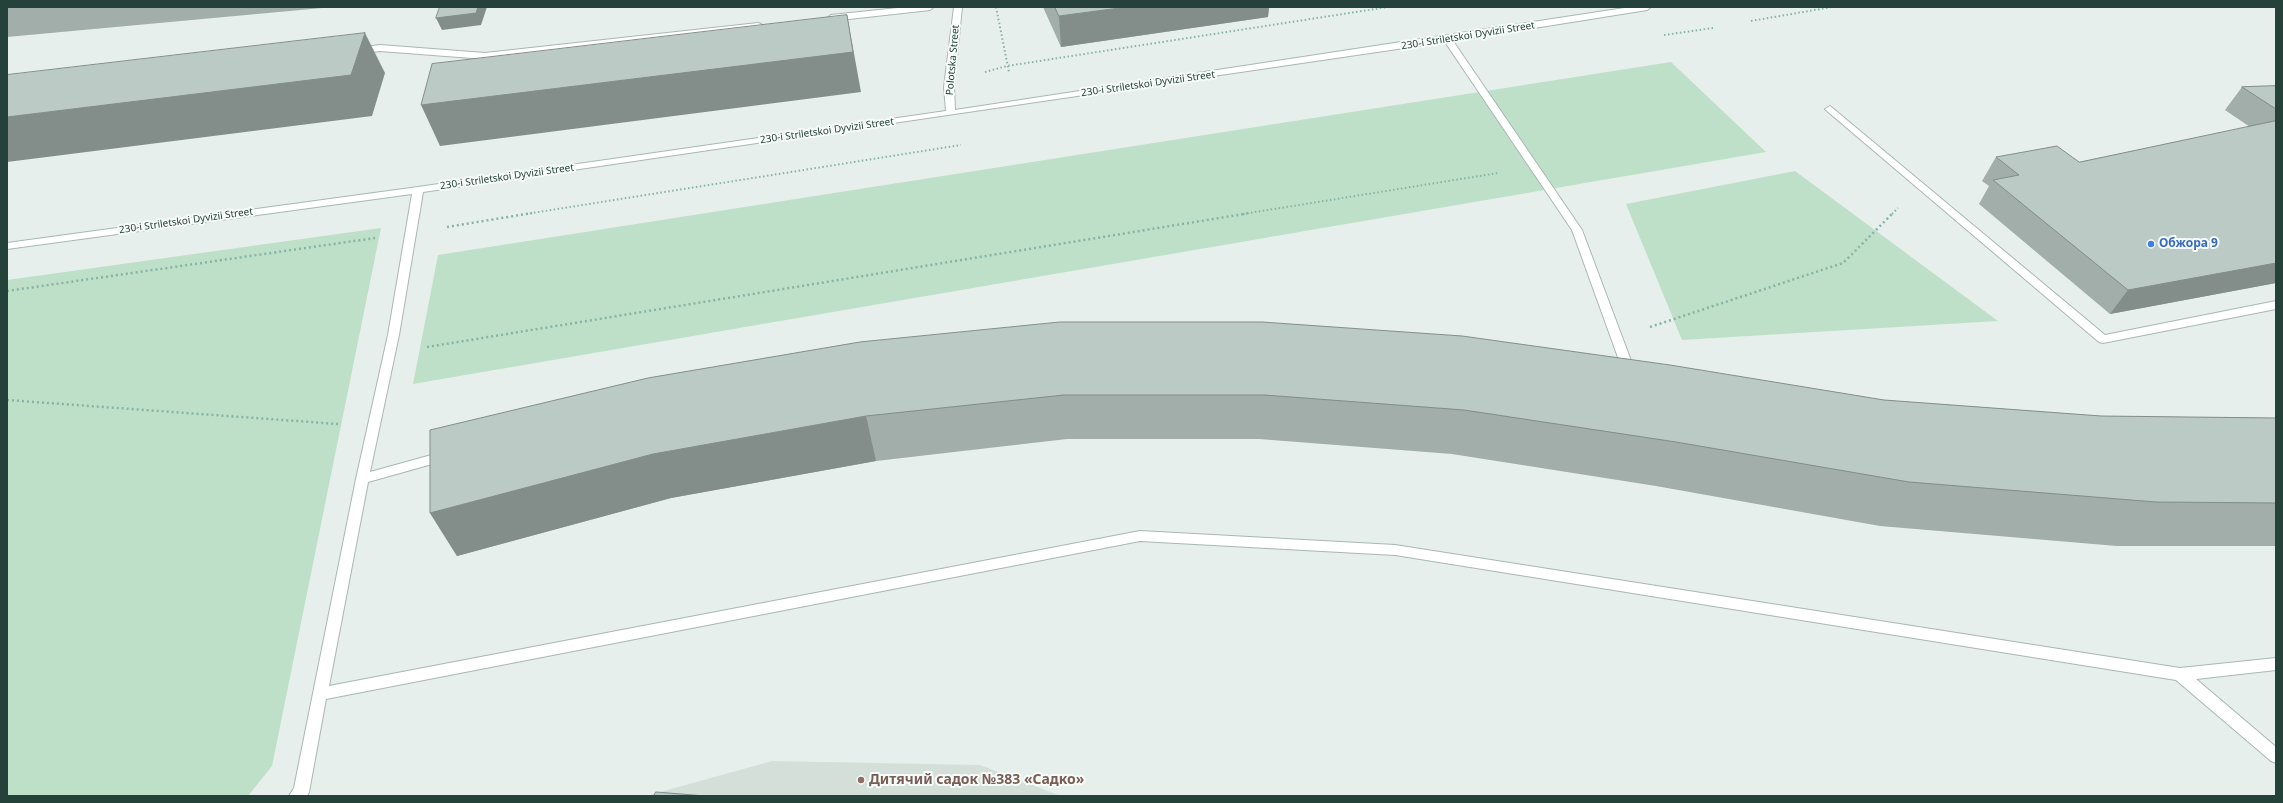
<!DOCTYPE html>
<html>
<head>
<meta charset="utf-8">
<style>
	body { margin:0 }
	#map { position:relative; width:2283px; height:803px; overflow:hidden; background:#e6efeb; font-family:"Noto Sans",sans-serif }
	canvas { display:block }
	.frame { position:absolute; inset:0; border:8px solid #24423a; pointer-events:none }
</style>
</head>
<body>
<div id="map">
<canvas width="2283" height="803"></canvas>
<div class="frame"></div>
</div>
<script>
const c = document.querySelector('canvas').getContext('2d');
c.lineJoin = 'round';
function paint(path, color) { c.fillStyle = color; c.fill(path, 'evenodd'); }
function stroke(path, color, width, dash) { c.strokeStyle = color; c.lineWidth = width; c.lineCap = dash ? 'butt' : 'round'; c.setLineDash(dash || []); c.stroke(path); }
function label(font, color, halo, rows, align = 'center') {
  c.font = font + ' "Noto Sans",sans-serif'; c.lineWidth = 4; c.setLineDash([]); c.textBaseline = 'middle'; c.strokeStyle = halo; c.fillStyle = color; for (const [text, x, y, turn = 0] of rows) {
    c.save(); c.translate(x, y); c.rotate((+turn || 0) * Math.PI / 180); c.textAlign = isNaN(turn) ? turn : align; if (halo) c.strokeText(text, 0, 0); c.fillText(text, 0, 0); c.restore();
  }
}
paint(new Path2D(`
	M772 761 980 765 1061 796H646Z`), '#d4dfda');
paint(new Path2D(`
	M1671 62 1766 152 413 384 438 255Z
	M1795 171 1998 321 1682 340 1626 204Z
	M381 228 272 766 248 796H7V280Z`), '#bfe0c8');
const minor = new Path2D(`
	M907 7H934L930 10 831 21 827 18 831 15Z
	M954 7H962L954 87 955 110 1631 7H1651L1647 10 1453 41 1582 230 1636 374 1630 378 1624 374 1572 230 1445 42 423 192 399 335 370 472 446 451 450 453 452 456 450 459 368 482 329 686 1140 531 1395 545 2180 668 2276 658V670L2196 679 2276 747V763L2271 761 2176 680 1395 555 1140 541 326 699 309 792 307 796H289L294 788 356 479 388 335 412 194 7 249V243L418 187 946 111 944 87Z
	M758 23 761 24V28L485 59 380 51 358 54 354 51 358 48 380 45 485 53Z
	M1830 106 2105 335 2276 301V309L2103 343 2099 342 1827 111 1825 109Z`);
stroke(minor, '#a8b8b2', 2);
stroke(new Path2D(`
	M996 7 1009 72
	M1751 21 1832 7
	M1664 35 1713 28
	M985 72 1007 66 1388 7
	M526 214 961 145
	M1243 214 1498 173
	M1892 214 1898 208`), '#86b3a5', 2, [1.5, 2.5]);
stroke(new Path2D(`
	M447 227 532 213
	M7 291 375 238
	M1650 327 1843 263 1893 213
	M427 347 1250 213
	M7 400 338 424`), '#86b3a5', 2.5, [2, 3]);
paint(minor, '#fff');
paint(new Path2D(`
	M7 7H333L7 37Z
	M1043 7H1269L1268 17 1061 47Z
	M2276 86V283L2110 314 1979 204 1989 186 1982 181 1996 157 2079 162 2250 127 2225 110 2242 87Z
	M648 378 1884 400 2101 416 2276 418V546H2117L1880 526 1656 486 1452 454 1259 439H1067L876 461 671 498 457 556 430 513Z`), '#a1aea9');
paint(new Path2D(`
	M478 7H487L481 25 442 30 436 18Z
	M1127 7H1269L1268 17 1061 47 1059 16Z
	M847 15 861 92 440 146 421 105Z
	M365 33 385 73 372 116 7 162V117Z
	M2276 263V283L2110 314 2128 290Z
	M866 416 876 461 671 498 457 556 430 513 653 454Z`), '#838d89');
const building = new Path2D(`
	M440 7H478L476 13 436 18Z
	M1055 7H1127L1059 16Z
	M847 15 853 52 421 105 432 64Z
	M365 33 351 75 7 117V75Z
	M2276 86V109L2242 87Z
	M2276 121V263L2128 290 1993 180 2019 175 1996 157 2057 146 2079 162Z
	M1060 322H1262L1462 336 1670 365 1884 400 2101 416 2276 418V503L2156 502 1909 482 1676 442 1464 410 1264 395H1064L866 416 653 454 430 513V430L648 378 860 342Z
	M656 792 705 796H654Z`);
paint(building, '#bbcac4');
stroke(building, '#838d89', 1);
for (const [x, y, r, color] of [
	[2151,244,4,"#3f7fe0"],
	[861,780,4,"#8d6e63"]
]) { const dot = new Path2D(); dot.arc(x, y, r, 0, 2 * Math.PI); c.fillStyle = color; c.fill(dot); stroke(dot, '#f7fbf9', 1.5); }
label('10px', '#24423a', '#f7fbf9', [
	["230-i Striletskoi Dyvizii Street",1468,36,-9],
	["Polotska Street",953,60,-85],
	["230-i Striletskoi Dyvizii Street",1148,84,-8],
	["230-i Striletskoi Dyvizii Street",827,131,-8],
	["230-i Striletskoi Dyvizii Street",507,177,-8],
	["230-i Striletskoi Dyvizii Street",186,221,-8]
]);
label('bold 12px', '#366cbe', '#f7fbf9', [
	["Обжора 9",2159,244]
], 'left');
label('bold 14px', '#785e54', '#f7fbf9', [
	["Дитячий садок №383 «Садко»",869,780]
], 'left');
</script>
</body>
</html>
